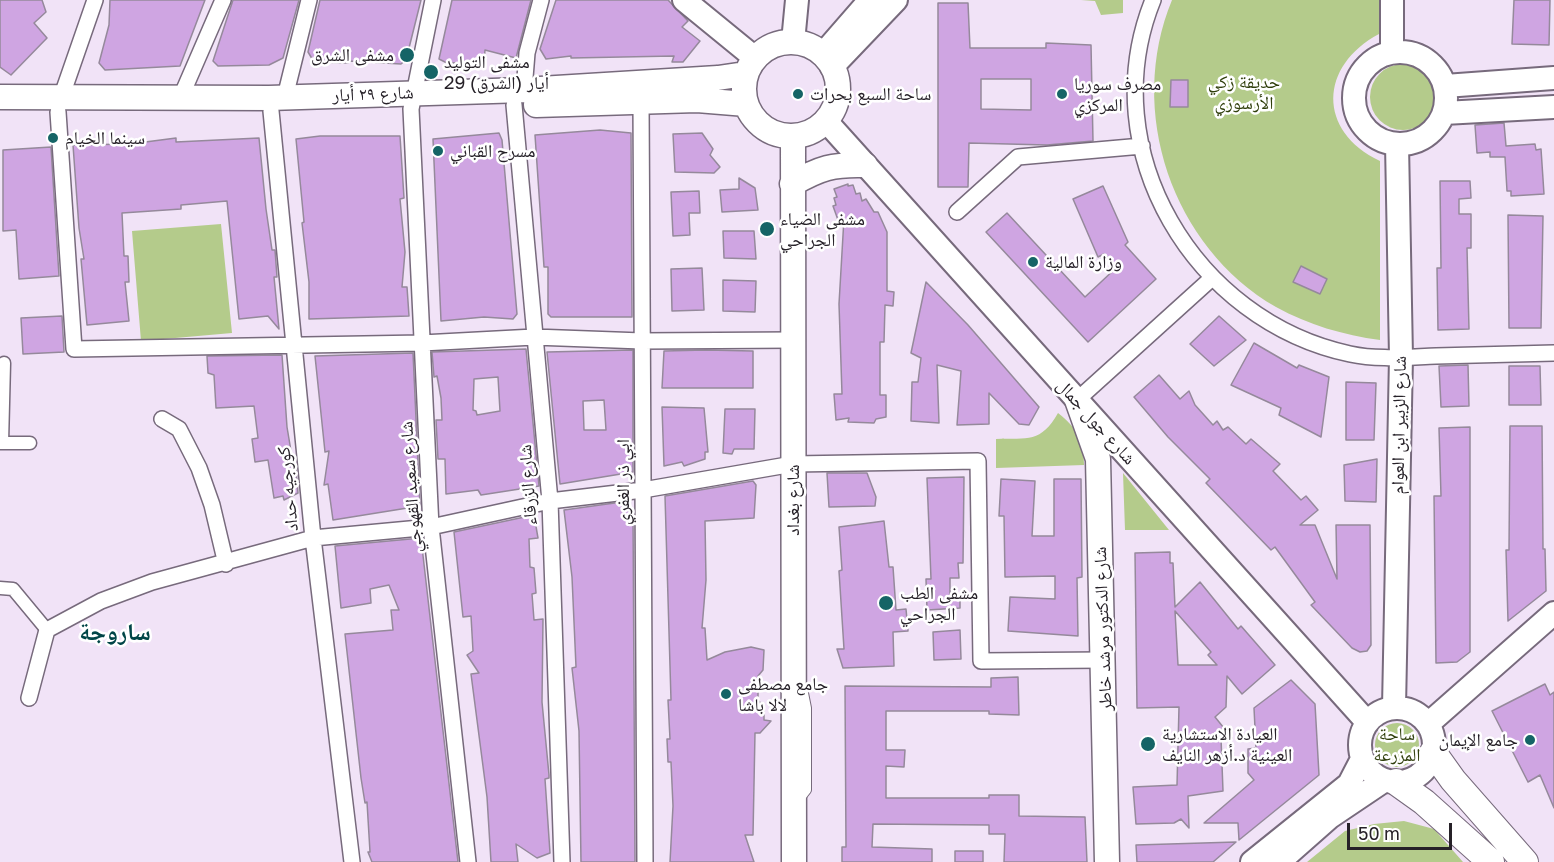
<!DOCTYPE html>
<html>
<head>
<meta charset="utf-8">
<style>
	body { margin:0 }
	#map { position:relative; width:1554px; height:862px; overflow:hidden; background:#f1e3f7; font-family:"Golos Text",sans-serif }
	canvas { display:block }
	.scale { position:absolute; left:1347px; top:823px; width:105px; height:27px; box-sizing:border-box; border:3px solid #262128; border-top:0; padding-left:8px; font-size:18px; line-height:21px; white-space:nowrap; color:#262128; -webkit-text-stroke:4px #fff; paint-order:stroke }
</style>
</head>
<body>
<div id="map">
<canvas width="1554" height="862"></canvas>
<div class="scale">50 m</div>
</div>
<script>
const c = document.querySelector('canvas').getContext('2d');
c.lineJoin = 'round';
function paint(path, color) { c.fillStyle = color; c.fill(path, 'evenodd'); }
function stroke(path, color, width, dash) { c.strokeStyle = color; c.lineWidth = width; c.lineCap = dash ? 'butt' : 'round'; c.setLineDash(dash || []); c.stroke(path); }
function label(font, color, halo, rows, align = 'center') {
  c.font = font + ' "Golos Text","Noto Naskh Arabic",sans-serif'; c.lineWidth = 5; c.setLineDash([]); c.textBaseline = 'middle'; c.strokeStyle = halo; c.fillStyle = color; for (const [text, x, y, turn = 0] of rows) {
    c.save(); c.translate(x, y); c.rotate((+turn || 0) * Math.PI / 180); c.textAlign = isNaN(turn) ? turn : align; if (halo) c.strokeText(text, 0, 0); c.fillText(text, 0, 0); c.restore();
  }
}
paint(new Path2D(`
	M1081 0H1123V13L1101 15 1095 1Z
	M1172 0H1379V34C1319 66 1317 131 1380 161V340C1343 335 1309 325 1276 307 1172 247 1126 111 1172 0Z
	M1370 97a33 33 0 1 1 66 0a33 33 0 1 1-66 0Z
	M221 224 232 333 141 341 132 231Z
	M1058 413C1077 428 1084 440 1084 465L996 468V439C1028 438 1041 443 1058 413Z
	M1123 473 1169 530H1125Z
	M1375 745a22 22 0 1 1 44 0a22 22 0 1 1-44 0Z
	M1404 821 1434 829 1463 862H1307L1345 831 1374 824Z`), '#b4cb8b');
const building = new Path2D(`
	M0 0H42L46 12 34 23 47 38 11 75 0 67Z
	M110 0H205L180 66 105 70 99 63 109 25Z
	M233 0H299L283 58 269 65 218 66 213 61Z
	M320 0H421L406 60 401 64 349 61 348 63 314 62 308 52Z
	M452 0H531L516 58 485 50 484 62 447 63 439 59Z
	M556 0H668L688 21 682 27 700 41 683 62H672L674 56 571 58V56L546 59 540 49Z
	M1514 0H1550L1549 45 1512 44Z
	M938 3H968L970 48H1046V43L1091 45 1093 141 1047 145 969 143 968 187H938ZM981 79H1031V110L981 109Z
	M1171 80H1188V107H1170Z
	M1504 123 1506 146 1535 144 1536 150 1541 149 1544 194 1511 196V191H1507L1505 157H1490V152L1477 153 1475 125Z
	M600 130 631 133 632 317H551L548 314V267H544L535 135Z
	M499 133 502 140 517 314 513 319 484 317 441 321 433 139Z
	M702 133 713 149 710 155 720 167 714 173 675 172 673 134Z
	M320 136H400L404 198 400 199 405 252 402 287H407L409 316 309 319V282L302 223 304 222 296 139Z
	M176 138V142L259 138 266 209 272 250H275L277 277H274L279 329 268 316 239 319 227 201 181 205V209L122 213 124 256H128L129 282H125L129 321 87 325 81 259H84L79 228 73 145 130 144Z
	M51 147 59 276 19 279 16 230 3 231V150Z
	M739 178 755 188 758 210 722 212 720 190 739 189Z
	M1440 181H1470L1471 198 1459 199V214H1471V248H1467L1469 329 1438 330 1437 268H1441Z
	M848 184V186L853 185 856 194 860 193 862 201 866 199 874 212H878L887 232V291L894 292 893 306 885 305 884 342H880V395H886V417L876 419 874 423 848 422 849 418 836 420 834 394H842L839 304 844 218 838 220 833 206 836 205 834 198 837 197 834 189Z
	M1103 186 1128 242 1125 245 1156 279 1088 342 986 232 1007 213 1085 297 1117 267 1104 254 1098 257 1073 199Z
	M699 191 700 213H689L690 235 673 236 671 192Z
	M1508 215 1543 216 1541 328H1509Z
	M723 231H754L756 259 724 258Z
	M1301 266 1327 279 1320 294 1293 282Z
	M702 268 704 310 672 311 671 269Z
	M723 280 756 281 755 312 723 311Z
	M926 282 968 325 1039 407 1029 425 1019 424 989 393V424L957 425 961 371 937 365 939 423 911 421 912 382H918L921 358 911 353Z
	M62 316 64 352 23 354 21 318Z
	M1219 316 1246 340 1214 366 1190 344Z
	M1254 343 1297 368 1299 365 1329 377 1321 437 1279 415 1281 408 1231 385Z
	M526 349 539 486 481 495 478 490 446 494 445 459H438L436 420H442L441 398 437 376 434 377 432 352ZM498 377 500 411 477 415 476 411 473 410 474 379Z
	M633 350V472L560 484 547 352ZM604 400 606 430H584L583 401Z
	M706 350 753 351V388H662L664 351Z
	M413 353 420 506 333 520 328 484 324 485 329 451 325 452 315 356Z
	M282 355 287 427 294 469H296L298 493 284 500 283 496 274 498 268 460 255 462 252 439 258 438 254 406 216 408 214 375 208 373 207 356Z
	M1468 365 1469 406 1441 407 1439 366Z
	M1509 366H1540L1541 405H1509Z
	M1159 375 1180 399 1189 391 1195 405 1213 425 1217 421 1223 430 1228 427 1246 444 1251 439 1280 464 1273 471 1301 500 1306 496 1318 510 1300 525H1315L1337 579 1336 525H1370L1371 645 1367 651 1360 652 1352 648 1311 605 1315 602 1275 547 1271 550 1206 483 1210 479 1168 437 1134 397Z
	M1346 382 1376 383 1374 440H1346Z
	M662 407 704 408 708 452H705V459L684 466 682 462 664 466Z
	M725 409H755L754 449H734L732 454 723 453Z
	M1510 426H1542L1543 549H1545L1546 591 1508 621 1506 550H1509Z
	M1470 427V652L1457 662 1436 663 1434 496H1441L1439 428Z
	M1377 459 1376 502 1345 501 1344 465Z
	M827 473H867L876 497 875 506 829 507Z
	M964 477 963 563H958L959 578H950V595L960 596V608L927 610 926 579H931L927 478Z
	M1001 479 1035 481 1032 536H1054V479H1081L1082 577 1077 578 1078 636 1008 631 1010 597 1055 599V576L1005 577 1004 516H999Z
	M753 481 756 485 754 518 705 521 706 580 702 628H705L707 660 725 652 751 647 764 650 763 670 758 676V700L764 707V720L771 721 760 733H755L753 835H745L754 862H670L673 806 671 762H668L667 739H670L668 700H671L665 496Z
	M629 501V511L633 512 635 862H581L579 731 572 668 576 667 572 577 564 510Z
	M534 515 538 538 529 539 530 567 534 568 536 593 532 594 534 620 543 619 542 702 549 775V778L545 779 550 853 537 858 516 844 518 862H491L487 797 471 674 479 673 467 655 473 651 471 616 463 617 454 532Z
	M884 521 889 567H893L896 610 906 609 908 631 893 632 894 666 843 668 837 649H844L839 571 842 570 839 527Z
	M421 538 458 862H372L368 852H370L367 802 365 803 361 778 345 634 393 630 391 610H399L389 585 370 589 371 603 341 608 335 546Z
	M1170 552V563H1173L1175 607 1200 582 1238 629 1241 626 1275 665 1242 694 1227 676 1226 707 1215 717 1232 738H1221L1223 791 1188 796 1189 828 1181 819 1174 823 1136 824 1133 787 1177 785 1179 707 1137 708 1135 553ZM1175 611 1211 652 1208 655 1217 665H1178Z
	M960 630 961 659 934 660 933 632Z
	M1018 677 1019 715 989 714V711H886V750H905L904 767 886 766V798H989V795H1019V816L1085 817 1087 862H1004L1005 834H989V825L873 824 872 847 932 849V862H842V847H846L845 686 991 687V678Z
	M1291 680 1315 704 1319 775 1239 840 1238 823H1204L1254 780 1248 773V749L1256 748 1254 708Z
	M1545 684 1550 695 1554 692V808L1540 775 1528 782 1492 711Z
	M1236 842 1213 862H1137L1136 845Z
	M955 851H983V862H955Z`);
paint(building, '#cfa5e2');
stroke(building, '#95899b', 1.5);
const service = new Path2D(`
	M800 799 807 790V708L804 693`);
const pedestrian = new Path2D(`
	M0 443H30
	M2 443 4 363
	M0 588 13 589 47 630`);
const minor = new Path2D(`
	M433 0 411 109 431 527 468 862
	M1153 0C1092 151 1195 321 1350 354 1378 360 1407 357 1436 356 1475 355 1515 354 1554 353
	M524 90 527 53 541 0
	M285 97 309 0
	M61 98 95 0
	M180 99 223 0
	M641 101 645 862
	M514 105 550 501 562 862
	M271 111 313 538 352 862
	M58 112 74 349 422 343 534 337 642 341 793 340
	M957 212 1018 157 1142 146
	M1077 400 1212 278
	M162 419 179 429 199 468 212 505 226 564
	M29 698 47 630 101 601 152 582 313 538 431 527 550 501 643 490 793 464 978 461 981 661 1104 660`);
const secondary = new Path2D(`
	M684 0 755 58
	M793 42 797 0
	M1392 52V0
	M1354 98a46 46 0 1 1 92 0a46 46 0 1 1-92 0Z
	M823 54 870 0
	M832 67 896 0
	M1445 86 1554 78
	M1444 113 1554 107
	M826 121 1367 722
	M1394 707 1401 357 1397 144
	M1360 745a37 37 0 1 1 74 0a37 37 0 1 1-74 0Z
	M1428 724 1554 613
	M1252 862 1349 784 1362 759
	M1279 862 1330 817 1385 780`);
const primary = new Path2D(`
	M744 89a47 47 0 1 1 94 0a47 47 0 1 1-94 0Z
	M0 97 269 98 524 90 718 78 745 74
	M536 105 697 100 746 104
	M793 137 794 862
	M792 184C820 168 833 164 865 165
	M1077 400 1098 459 1107 862`);
const trunk = new Path2D(`
	M1433 752 1453 780 1525 862
	M1396 782 1424 802 1491 862`);
stroke(service, '#776a7c', 10);
stroke(pedestrian, '#776a7c', 15);
stroke(minor, '#776a7c', 18);
stroke(secondary, '#776a7c', 26);
stroke(primary, '#776a7c', 27);
stroke(trunk, '#776a7c', 28);
stroke(service, '#fff', 8);
stroke(pedestrian, '#fff', 12);
stroke(minor, '#fff', 15);
stroke(secondary, '#fff', 22);
stroke(primary, '#fff', 24);
stroke(trunk, '#fff', 26);
for (const [x, y, r, color] of [
	[407,55,8,"#156466"],
	[431,72,8,"#156466"],
	[798,94,6,"#156466"],
	[1062,94,6,"#156466"],
	[53,138,6,"#156466"],
	[438,151,6,"#156466"],
	[767,229,8,"#156466"],
	[1033,262,6,"#156466"],
	[886,603,8,"#156466"],
	[726,694,6,"#156466"],
	[1530,740,6,"#156466"],
	[1148,744,8,"#156466"]
]) { const dot = new Path2D(); dot.arc(x, y, r, 0, 2 * Math.PI); c.fillStyle = color; c.fill(dot); stroke(dot, '#fff', 2); }
label('18px', '#262128', '#fff', [
	["مشفى الشرق",394,55,"right"],
	["مشفى التوليد",444,62],
	["29 أيار (الشرق)",444,83],
	["مصرف سوريا",1074,84],
	["المركزي",1074,105],
	["ساحة السبع بحرات",810,94],
	["سينما الخيام",65,138],
	["مسرح القباني",450,151],
	["مشفى الضياء",780,219],
	["الجراحي",780,240],
	["وزارة المالية",1045,262],
	["مشفى الطب",900,593],
	["الجراحي",900,614],
	["جامع مصطفى",738,684],
	["لالا باشا",738,705],
	["العيادة الاستشارية",1162,734],
	["العينية د.أزهر النايف",1162,755],
	["جامع الإيمان",1518,740,"right"]
], 'left');
label('18px', '#303f0c', '#fff', [
	["حديقة زكي",1244,82],
	["الأرسوزي",1244,103],
	["ساحة",1397,734],
	["المزرعة",1397,755]
]);
label('18px', '#262128', '#fff', [
	["شارع ٢٩ أيار",373,94,-2],
	["شارع جول جمال",1096,422,48],
	["شارع الزبير ابن العوام",1399,425,-89],
	["ابي ذر الغفري",623,482,-90],
	["شارع الزرقاء",528,485,-94],
	["شارع سعيد القهوجي",411,487,-94],
	["كورجيه حداد",288,489,-96],
	["شارع بغداد",793,500,-90],
	["شارع الدكتور مرشد خاطر",1103,629,-92]
]);
label('bold 24px', '#014547', '#fff', [
	["ساروجة",115,632]
]);
</script>
</body>
</html>
